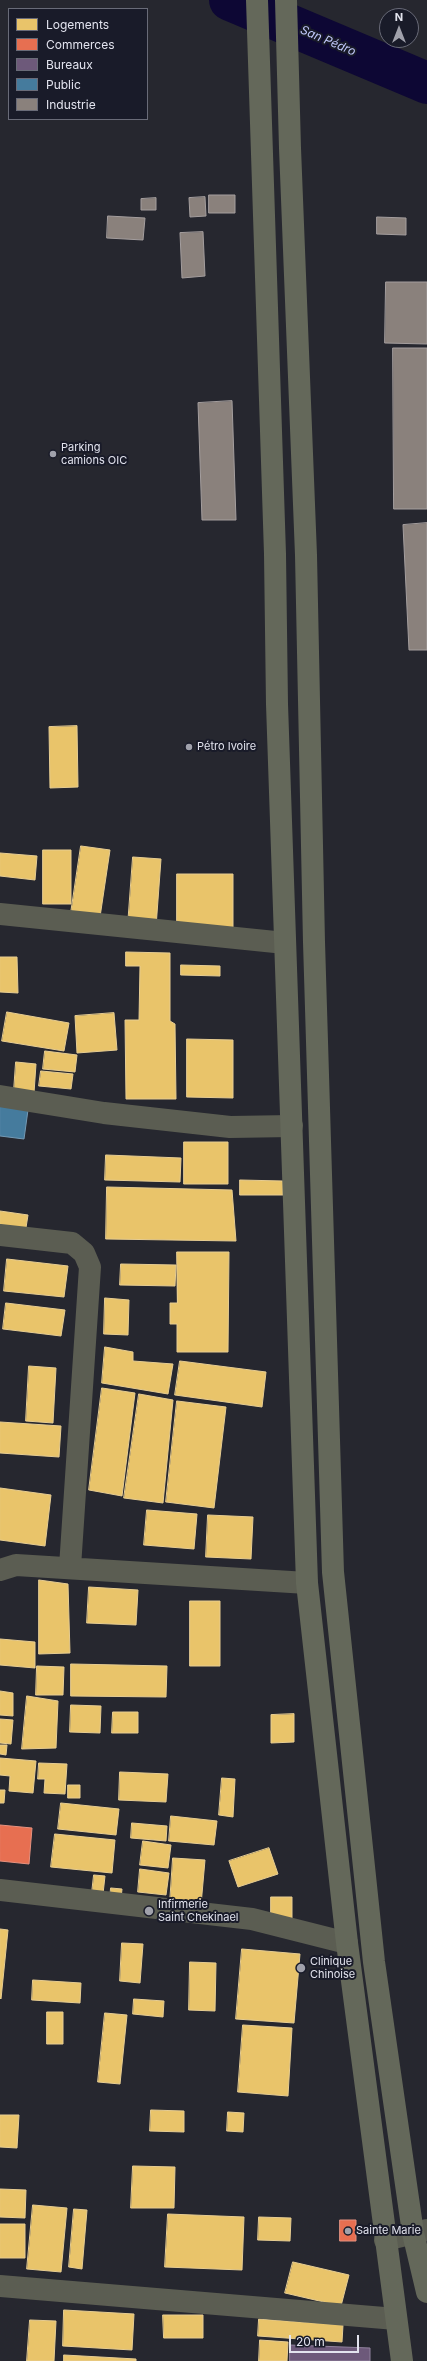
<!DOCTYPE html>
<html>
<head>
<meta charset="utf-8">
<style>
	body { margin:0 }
	#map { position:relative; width:427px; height:2361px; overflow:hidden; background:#26272f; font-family:Inter,sans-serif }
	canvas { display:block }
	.legend { position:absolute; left:8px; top:8px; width:140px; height:112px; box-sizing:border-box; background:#191b29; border:1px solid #696b78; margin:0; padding:5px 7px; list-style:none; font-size:12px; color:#e2e3ee }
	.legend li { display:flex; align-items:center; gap:8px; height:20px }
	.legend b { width:20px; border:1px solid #696b78 }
	.north { position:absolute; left:379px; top:8px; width:40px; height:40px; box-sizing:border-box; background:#191b29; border:1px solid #696b78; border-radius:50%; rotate:0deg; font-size:11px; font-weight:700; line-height:16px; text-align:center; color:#e2e3ee }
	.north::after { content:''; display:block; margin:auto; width:14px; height:18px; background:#a0a1ab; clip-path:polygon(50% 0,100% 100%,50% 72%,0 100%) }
	.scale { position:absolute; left:289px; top:2335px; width:70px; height:18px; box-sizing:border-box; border:2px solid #e2e3ee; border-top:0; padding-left:5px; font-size:12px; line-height:14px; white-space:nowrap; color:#e2e3ee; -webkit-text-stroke:3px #191b29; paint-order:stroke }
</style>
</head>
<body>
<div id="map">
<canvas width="427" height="2361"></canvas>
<ul class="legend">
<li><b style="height:11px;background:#e9c46a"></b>Logements</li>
<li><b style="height:11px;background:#e76f51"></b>Commerces</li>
<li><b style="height:11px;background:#6d597a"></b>Bureaux</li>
<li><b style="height:11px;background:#457b9d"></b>Public</li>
<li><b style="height:11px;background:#8a817c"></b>Industrie</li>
</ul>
<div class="north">N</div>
<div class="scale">20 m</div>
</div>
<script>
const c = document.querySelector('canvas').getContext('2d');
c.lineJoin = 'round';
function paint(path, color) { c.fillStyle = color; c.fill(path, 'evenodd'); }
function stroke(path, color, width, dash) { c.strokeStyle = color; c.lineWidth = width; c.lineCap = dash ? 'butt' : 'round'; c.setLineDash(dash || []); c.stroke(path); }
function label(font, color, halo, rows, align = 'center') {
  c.font = font + ' Inter,sans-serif'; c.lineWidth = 4; c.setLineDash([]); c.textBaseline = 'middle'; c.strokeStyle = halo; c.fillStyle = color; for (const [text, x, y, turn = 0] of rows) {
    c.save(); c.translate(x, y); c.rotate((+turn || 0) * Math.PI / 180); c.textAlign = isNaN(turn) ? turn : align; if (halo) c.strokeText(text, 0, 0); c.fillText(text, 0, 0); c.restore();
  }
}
const homes = new Path2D(`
	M77 726 78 787 50 788 49 727Z
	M81 846 110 850 100 917 71 913Z
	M43 850H71V904H43Z
	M0 853 37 856 35 880 0 876Z
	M133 857 161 859 156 927 128 925Z
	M177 874H233V932H177Z
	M126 952 170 953V1021L175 1024 176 1099H126L125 1020H139L140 966H126Z
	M0 957H17L18 993 0 992Z
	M181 965 220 966V976L181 975Z
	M7 1012 69 1023 64 1051 2 1041Z
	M114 1013 117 1050 77 1053 75 1016Z
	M187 1039 233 1040V1098L187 1097Z
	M45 1051 77 1055 75 1072 43 1069Z
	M16 1062 36 1064 34 1093 14 1091Z
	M41 1071 73 1074 71 1089 39 1086Z
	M184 1142H228V1184H184Z
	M106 1155 181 1158 180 1182 105 1180Z
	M240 1180 283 1181V1195H240Z
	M107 1187 232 1190 236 1241 106 1239Z
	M0 1211 28 1215 25 1234 0 1230Z
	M177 1252H229L228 1352H177V1324H170V1303H177Z
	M7 1259 68 1266 64 1297 4 1291Z
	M121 1264 176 1265 175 1286 120 1285Z
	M105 1298 129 1300 128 1335 104 1334Z
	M6 1303 65 1310 61 1336 3 1329Z
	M105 1347 133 1352V1361L173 1364 168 1394 102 1383Z
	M180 1361 266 1372 262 1407 175 1395Z
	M29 1366 56 1368 53 1423 26 1421Z
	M102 1388 135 1393 122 1496 89 1490Z
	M139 1394 173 1400 163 1503 124 1498Z
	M177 1401 226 1407 214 1508 166 1502Z
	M0 1422 61 1426 59 1457 0 1453Z
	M0 1488 51 1495 45 1546 0 1540Z
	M147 1510 197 1514 194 1549 144 1545Z
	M208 1515 253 1517 251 1559 206 1557Z
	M39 1580 68 1584 70 1653 39 1654Z
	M89 1587 138 1590 136 1625 87 1623Z
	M190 1601H220V1666H190Z
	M0 1639 35 1642V1668L0 1665Z
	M71 1664 167 1666 166 1697 71 1696Z
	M37 1666 64 1667 63 1695H36Z
	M0 1691 13 1693V1716L0 1715Z
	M27 1696 58 1701 56 1748 22 1749Z
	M71 1705 101 1706 100 1733 70 1732Z
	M113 1712H138V1733H112Z
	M294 1714V1742L271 1743V1715Z
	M0 1719 13 1720 11 1744 0 1743Z
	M0 1745H7L6 1755 0 1754Z
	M0 1758 36 1761 33 1793 9 1791 10 1776 0 1775Z
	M39 1763 67 1764 65 1794 44 1793 45 1779H38Z
	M120 1772 168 1774 166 1802 119 1800Z
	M222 1778 235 1779 233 1817 219 1815Z
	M68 1785H80V1798H68Z
	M0 1790H5L4 1803H0Z
	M61 1803 119 1809 116 1835 58 1829Z
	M171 1816 217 1821 214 1845 169 1841Z
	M132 1823 167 1826 166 1841 131 1838Z
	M55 1834 115 1840 112 1873 51 1867Z
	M143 1841 171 1845 168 1868 140 1865Z
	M269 1848 278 1874 238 1887 229 1861Z
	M173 1858 205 1860 201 1905 170 1903Z
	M140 1869 169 1873 166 1895 138 1892Z
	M94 1875 105 1876 103 1894 92 1893Z
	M111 1888 122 1889 121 1899 110 1898Z
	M271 1897H292V1921H271Z
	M0 1929 8 1930 1 1999 0 1998Z
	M122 1943 143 1944 140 1983 120 1981Z
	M242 1949 300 1954 294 2023 236 2019Z
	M190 1962 216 1963 215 2011 189 2010Z
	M33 1980 81 1983 80 2003 32 2000Z
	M134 1999 164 2001 163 2017 133 2014Z
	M47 2012H63V2044H47Z
	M105 2013 127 2015 120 2084 98 2082Z
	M243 2025 292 2028 288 2096 238 2092Z
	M151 2110 184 2111V2132L150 2131Z
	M228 2112 244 2113 243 2132 227 2131Z
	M0 2115H19L17 2148 0 2147Z
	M133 2166 175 2167 174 2208H131Z
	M0 2189 26 2190 25 2218 0 2217Z
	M33 2205 67 2208 61 2272 27 2269Z
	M74 2209 87 2210 82 2269 69 2267Z
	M168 2214 244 2217 242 2270 165 2267Z
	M259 2217 291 2218 290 2241 258 2240Z
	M0 2224H25V2258H0Z
	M293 2262 349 2275 341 2306 285 2293Z
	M64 2310 134 2314 132 2350 63 2346Z
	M163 2315H203V2338H164Z
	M259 2319 343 2325 342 2342 258 2336Z
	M30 2320 56 2321 54 2361H27Z
	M260 2340 288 2342 287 2361H259Z
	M64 2355 136 2359V2361H64Z`);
paint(homes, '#e9c46a');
stroke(homes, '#e7cd92', 1);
const shops = new Path2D(`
	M0 1825 32 1828 29 1864 0 1861Z
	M340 2220H356V2241H340Z`);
paint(shops, '#e76f51');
stroke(shops, '#e69280', 1);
const offices = new Path2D(`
	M290 2345 370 2348V2361H290Z`);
paint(offices, '#6d597a');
stroke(offices, '#90829d', 1);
const public = new Path2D(`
	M0 1106 28 1110 24 1139 0 1136Z`);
paint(public, '#457b9d');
stroke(public, '#749ab5', 1);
const industry = new Path2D(`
	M209 195H235V213H209Z
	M205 197 206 216 190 217 189 198Z
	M156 198V210H141V199Z
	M108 216 145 218 143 240 107 238Z
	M377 217 406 218V235L377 234Z
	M203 232 205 276 182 278 180 233Z
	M386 282H427V344L385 343Z
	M393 348H427V509H394Z
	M232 401 236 520H202L198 403Z
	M427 523V650H409L403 525Z`);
paint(industry, '#8a817c');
stroke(industry, '#a49e9e', 1);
stroke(new Path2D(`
	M230 0 427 83`), '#0d0734', 42);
stroke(new Path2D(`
	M0 914 285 943
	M0 1096 104 1113 230 1127 292 1126
	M0 1235 72 1243 84 1253 90 1267 70 1567
	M0 1570 16 1565 307 1583
	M0 1890 252 1919 347 1943
	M385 2240 427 2230
	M0 2286 396 2319`), '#5b5d52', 22);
stroke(new Path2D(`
	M257 0 275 554 277 704 307 1583 347 1943 402 2361
	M286 0 290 148 306 555 314 942 333 1572 374 1962 413 2233 427 2292`), '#64685a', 22);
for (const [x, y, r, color] of [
	[53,454,4,"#a0a1ab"],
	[189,747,4,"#a0a1ab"],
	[149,1911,5,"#a0a1ab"],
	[301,1968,5,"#a0a1ab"],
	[348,2231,4,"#a0a1ab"]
]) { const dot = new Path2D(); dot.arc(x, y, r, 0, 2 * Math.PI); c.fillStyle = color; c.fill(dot); stroke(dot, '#191b29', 1.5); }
label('11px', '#e2e3ee', '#191b29', [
	["Parking",61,448],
	["camions OIC",61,461],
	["Pétro Ivoire",197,747],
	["Infirmerie",158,1905],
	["Saint Chekinael",158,1918],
	["Clinique",310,1962],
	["Chinoise",310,1975],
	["Sainte Marie",356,2231]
], 'left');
label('italic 12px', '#c1c8fa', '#191b29', [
	["San Pédro",328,41,23]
]);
</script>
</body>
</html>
